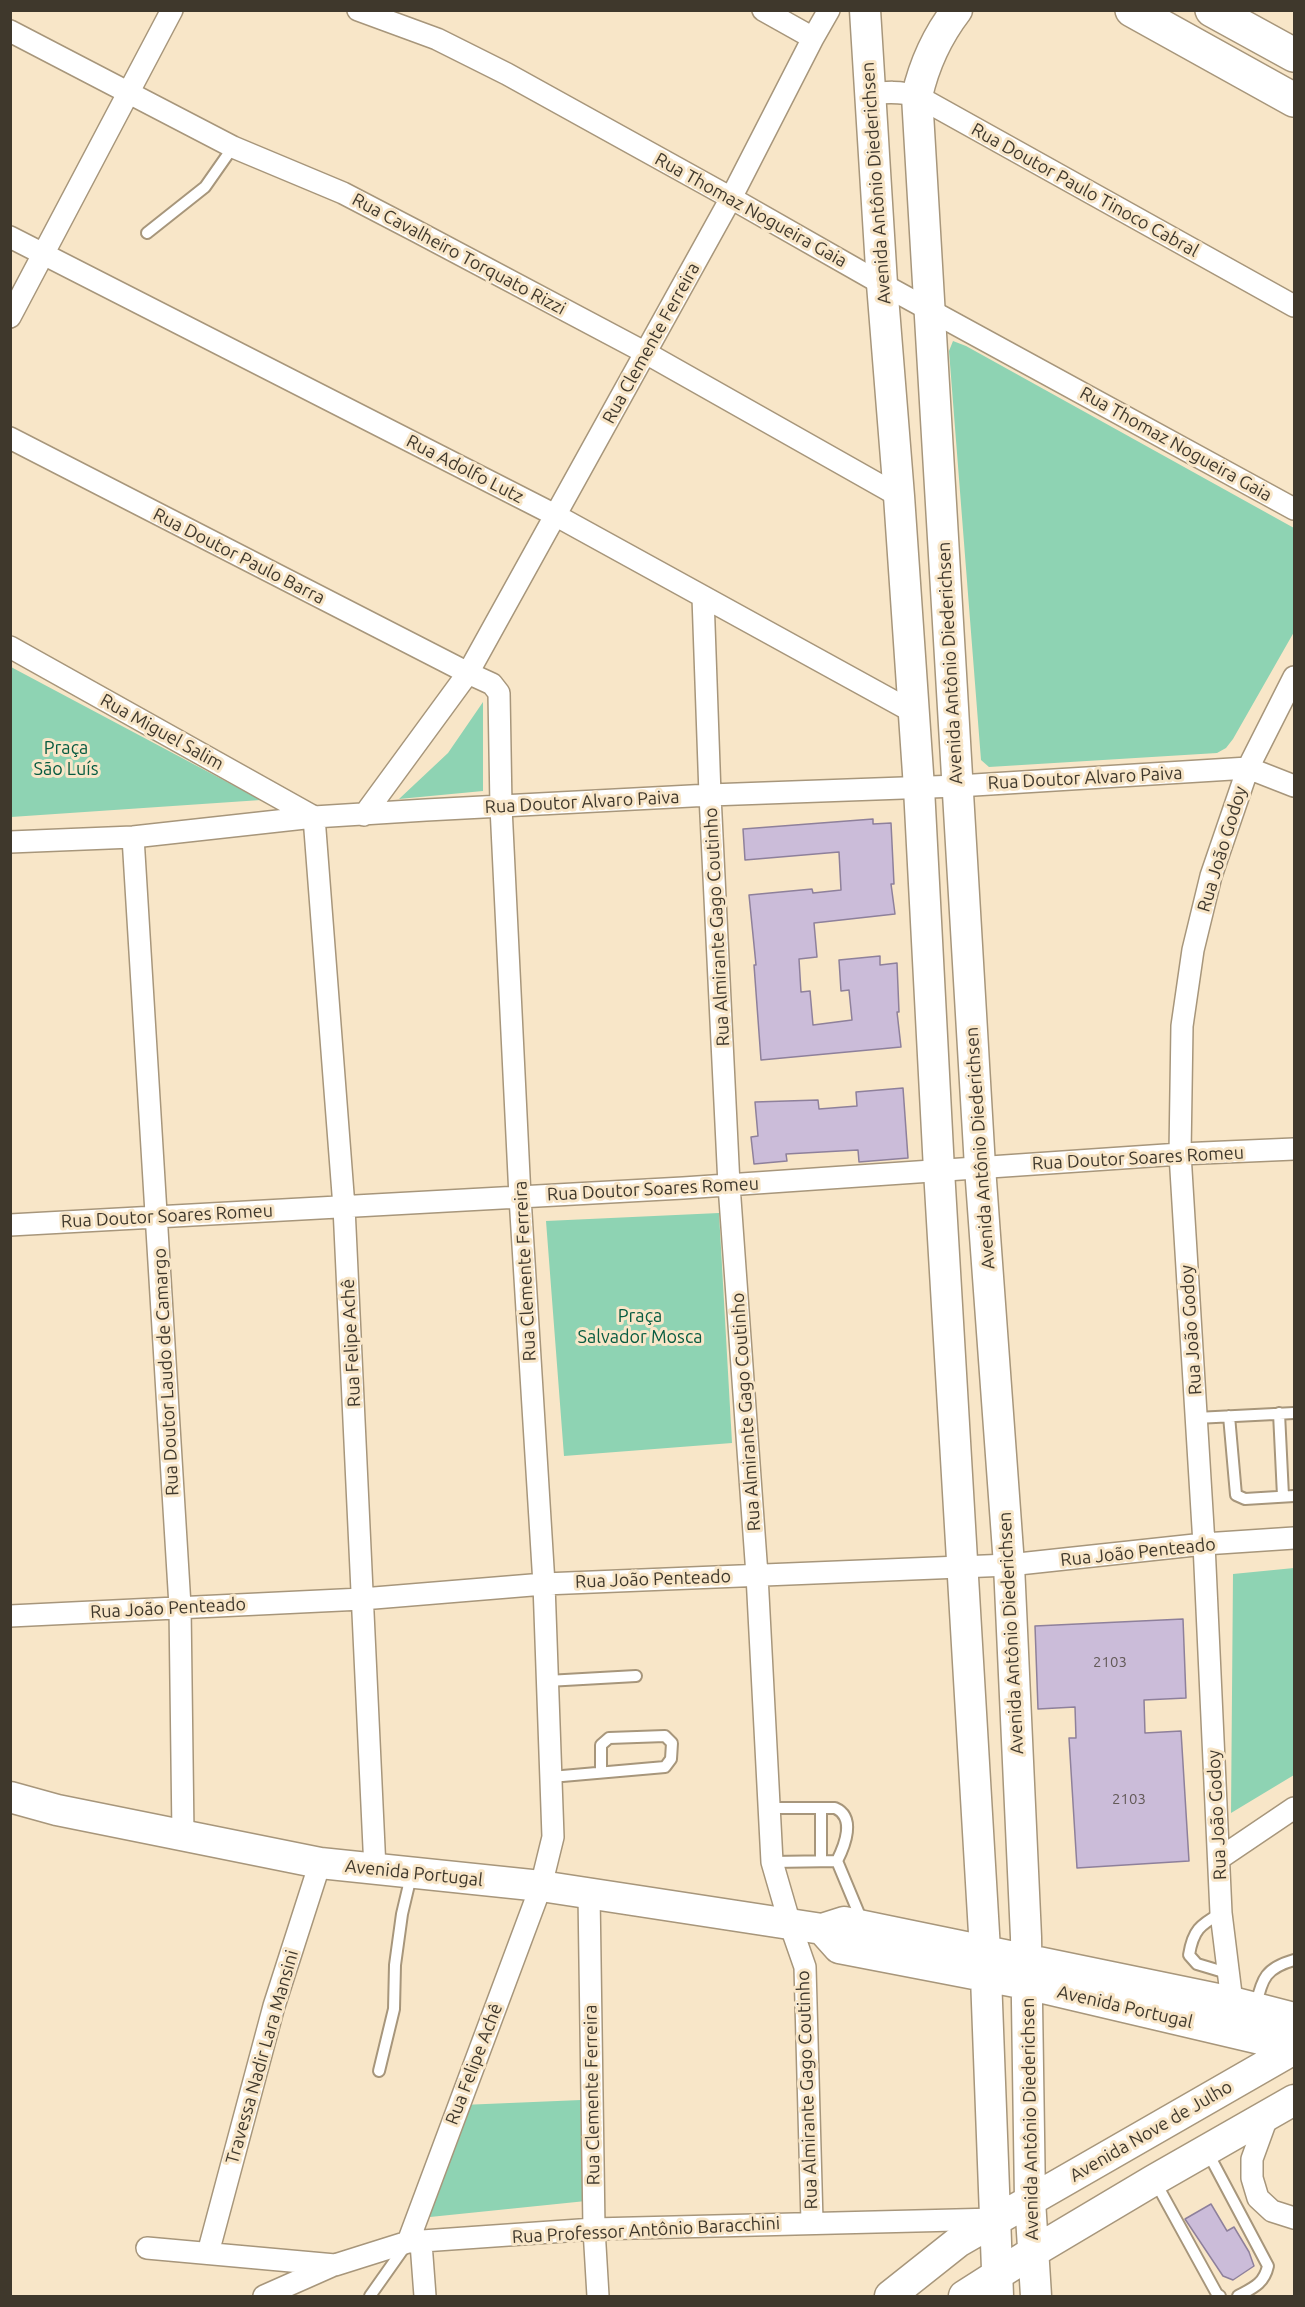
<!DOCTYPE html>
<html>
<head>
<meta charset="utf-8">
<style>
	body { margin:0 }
	#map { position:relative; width:1305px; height:2307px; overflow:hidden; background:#f8e6c8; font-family:Ubuntu,sans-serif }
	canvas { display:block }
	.frame { position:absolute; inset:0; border:12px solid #3f382c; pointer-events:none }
</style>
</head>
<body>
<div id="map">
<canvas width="1305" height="2307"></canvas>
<div class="frame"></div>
</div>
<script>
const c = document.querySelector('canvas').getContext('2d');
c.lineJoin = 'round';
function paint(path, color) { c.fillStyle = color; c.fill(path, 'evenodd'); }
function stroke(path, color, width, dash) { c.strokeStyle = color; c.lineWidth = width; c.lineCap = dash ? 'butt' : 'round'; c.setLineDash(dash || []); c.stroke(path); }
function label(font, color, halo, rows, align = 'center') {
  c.font = font + ' Ubuntu,sans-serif'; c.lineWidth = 6; c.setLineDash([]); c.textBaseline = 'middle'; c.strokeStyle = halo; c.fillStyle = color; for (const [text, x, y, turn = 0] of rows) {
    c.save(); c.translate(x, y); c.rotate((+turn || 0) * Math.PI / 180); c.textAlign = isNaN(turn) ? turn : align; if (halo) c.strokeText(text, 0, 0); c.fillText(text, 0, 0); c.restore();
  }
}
paint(new Path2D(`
	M953 341 966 346 1294 528V632L1233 739 1226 748 1217 753 989 767 981 760 949 351Z
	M11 667 261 800 11 817Z
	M483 702V791L399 799 448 753Z
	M719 1213 732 1443 564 1456 546 1221Z
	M1294 1568V1775L1231 1813 1233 1574Z
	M581 2100 586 2201 430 2217 425 2214 462 2105Z`), '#8ed3b3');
const building = new Path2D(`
	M873 819V824L891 823 894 884H891L895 914 814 923 817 957 799 959 801 992 810 991 813 1025 852 1020 849 990 841 991 839 960 880 956V965L897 963 899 1012H897L901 1047 761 1060 754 965H756L749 895 812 889 813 893 841 890 839 852 745 860 743 829Z
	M903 1088 908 1158 859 1162 858 1150 786 1154 787 1161 754 1164 751 1137 758 1136 755 1102 818 1100 819 1109 857 1106 856 1092Z
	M1183 1619 1186 1698 1144 1700 1145 1733 1181 1731 1189 1861 1077 1868 1069 1738H1076L1075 1707 1038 1709 1035 1626Z
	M1211 2204 1227 2231 1234 2227 1249 2252 1254 2266 1233 2280 1223 2276 1185 2219Z`);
paint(building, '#cbbcd9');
stroke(building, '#8e809b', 1.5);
const lane = new Path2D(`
	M147 233 205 187 233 147
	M1279 1413 1283 1496
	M1229 1416 1236 1495 1245 1499 1294 1496
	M1196 1418 1294 1413
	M547 1681 636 1676
	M551 1777 665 1767 671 1759 672 1743 665 1736 609 1738 601 1745V1772
	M769 1808H835C856 1817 845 1845 837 1861L772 1862
	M821 1860V1808
	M837 1861 862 1921
	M1221 1913C1200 1925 1193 1930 1189 1955L1197 1964 1227 1973
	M1256 2005C1262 1978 1266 1968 1294 1960
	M379 2071 394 2009 395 1965 402 1914 411 1876
	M1208 2153 1268 2266C1264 2284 1253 2288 1238 2296
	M1156 2183 1217 2294 1220 2296
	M370 2296 406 2245`);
const street = new Path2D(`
	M358 10 437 39 507 74 731 198 882 284 1294 509
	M763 10 813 38
	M10 31 233 147 343 193 416 231 646 353 899 496
	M870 94C886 92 901 91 917 96L1294 306
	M10 237 555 515 913 712
	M10 317 172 10
	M10 438 468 673 492 684 499 693 501 807 520 1197 544 1584 553 1837 541 1886 408 2242
	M703 597 710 795 729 1185 757 1575 772 1862 790 1924 805 1967 812 2222
	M10 647 314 817
	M364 815 468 673 731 198 813 38 829 10
	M314 817 344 1207 375 1869
	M133 837 180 1606 183 1835
	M10 842 133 837 314 817 426 810 710 795 958 786 1248 768 1294 786
	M10 1225 683 1188 1180 1154 1294 1149
	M10 1616 362 1599 544 1584 1009 1565 1204 1544 1294 1538
	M1220 1858 1294 1808
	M589 1894 594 2229 598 2296
	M1232 2002 1221 1913 1204 1544 1180 1154 1182 1026 1193 950 1211 876 1248 768 1294 677
	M1268 2115 1252 2159V2178L1258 2198 1272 2211 1294 2218
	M421 2243 425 2296
	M147 2248 335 2265 408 2242 594 2229 996 2219
	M208 2253 274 2006 320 1863
	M264 2296 334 2265`);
const secondary = new Path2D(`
	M865 10 882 284 899 496 919 788 939 1170 985 1950 998 2296
	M957 10C937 36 924 65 917 96L980 1167 1009 1565 1026 1937 1030 2200 1036 2296
	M10 1797 57 1810 320 1863 541 1886 822 1929 844 1922 1232 2002 1294 2018
	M822 1929 839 1948 1026 1984 1294 2047
	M890 2296 958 2242 1294 2049
	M964 2296 1033 2252 1154 2180 1294 2100`);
const primary = new Path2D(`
	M1132 10 1294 100
	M1212 10 1294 55`);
stroke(lane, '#a7967b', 14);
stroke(street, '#a7967b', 24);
stroke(secondary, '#a7967b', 33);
stroke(primary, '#a7967b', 36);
stroke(lane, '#fff', 10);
stroke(street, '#fff', 21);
stroke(secondary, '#fff', 30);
stroke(primary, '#fff', 33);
label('15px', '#625957', null, [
	["2103",1110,1662],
	["2103",1129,1799]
]);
label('18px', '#3f382c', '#f8e6c8', [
	["Avenida Antônio Diederichsen",876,183,-94],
	["Rua Doutor Paulo Tinoco Cabral",1085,190,29],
	["Rua Thomaz Nogueira Gaia",751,210,29],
	["Rua Cavalheiro Torquato Rizzi",459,254,28],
	["Rua Clemente Ferreira",651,343,-61],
	["Rua Thomaz Nogueira Gaia",1176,444,29],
	["Rua Adolfo Lutz",465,469,27],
	["Rua Doutor Paulo Barra",239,556,27],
	["Avenida Antônio Diederichsen",950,663,-93],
	["Rua Miguel Salim",162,732,29],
	["Rua Doutor Alvaro Paiva",1085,778,-3],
	["Rua Doutor Alvaro Paiva",582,802,-3],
	["Rua João Godoy",1222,849,-73],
	["Rua Almirante Gago Coutinho",717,927,-93],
	["Avenida Antônio Diederichsen",980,1148,-94],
	["Rua Doutor Soares Romeu",1138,1158,-3],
	["Rua Doutor Soares Romeu",653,1189,-3],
	["Rua Doutor Soares Romeu",167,1216,-3],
	["Rua Clemente Ferreira",525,1271,-93],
	["Rua João Godoy",1191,1330,-94],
	["Rua Felipe Achê",351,1343,-93],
	["Rua Doutor Laudo de Camargo",166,1372,-93],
	["Rua Almirante Gago Coutinho",746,1412,-94],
	["Rua João Penteado",1138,1552,-6],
	["Rua João Penteado",653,1579,-2],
	["Rua João Penteado",168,1608,-3],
	["Avenida Antônio Diederichsen",1011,1633,-93],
	["Rua João Godoy",1217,1815,-93],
	["Avenida Portugal",414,1873,6],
	["Avenida Portugal",1125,2007,13],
	["Travessa Nadir Lara Mansini",262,2057,-74],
	["Rua Felipe Achê",474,2064,-69],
	["Rua Almirante Gago Coutinho",807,2090,-92],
	["Rua Clemente Ferreira",592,2095,-91],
	["Avenida Antônio Diederichsen",1030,2119,-91],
	["Avenida Nove de Julho",1151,2131,-30],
	["Rua Professor Antônio Baracchini",646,2230,-3]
]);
label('18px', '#075b40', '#f8e6c8', [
	["Praça",66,748],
	["São Luís",66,769],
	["Praça",640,1316],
	["Salvador Mosca",640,1337]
]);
</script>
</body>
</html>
